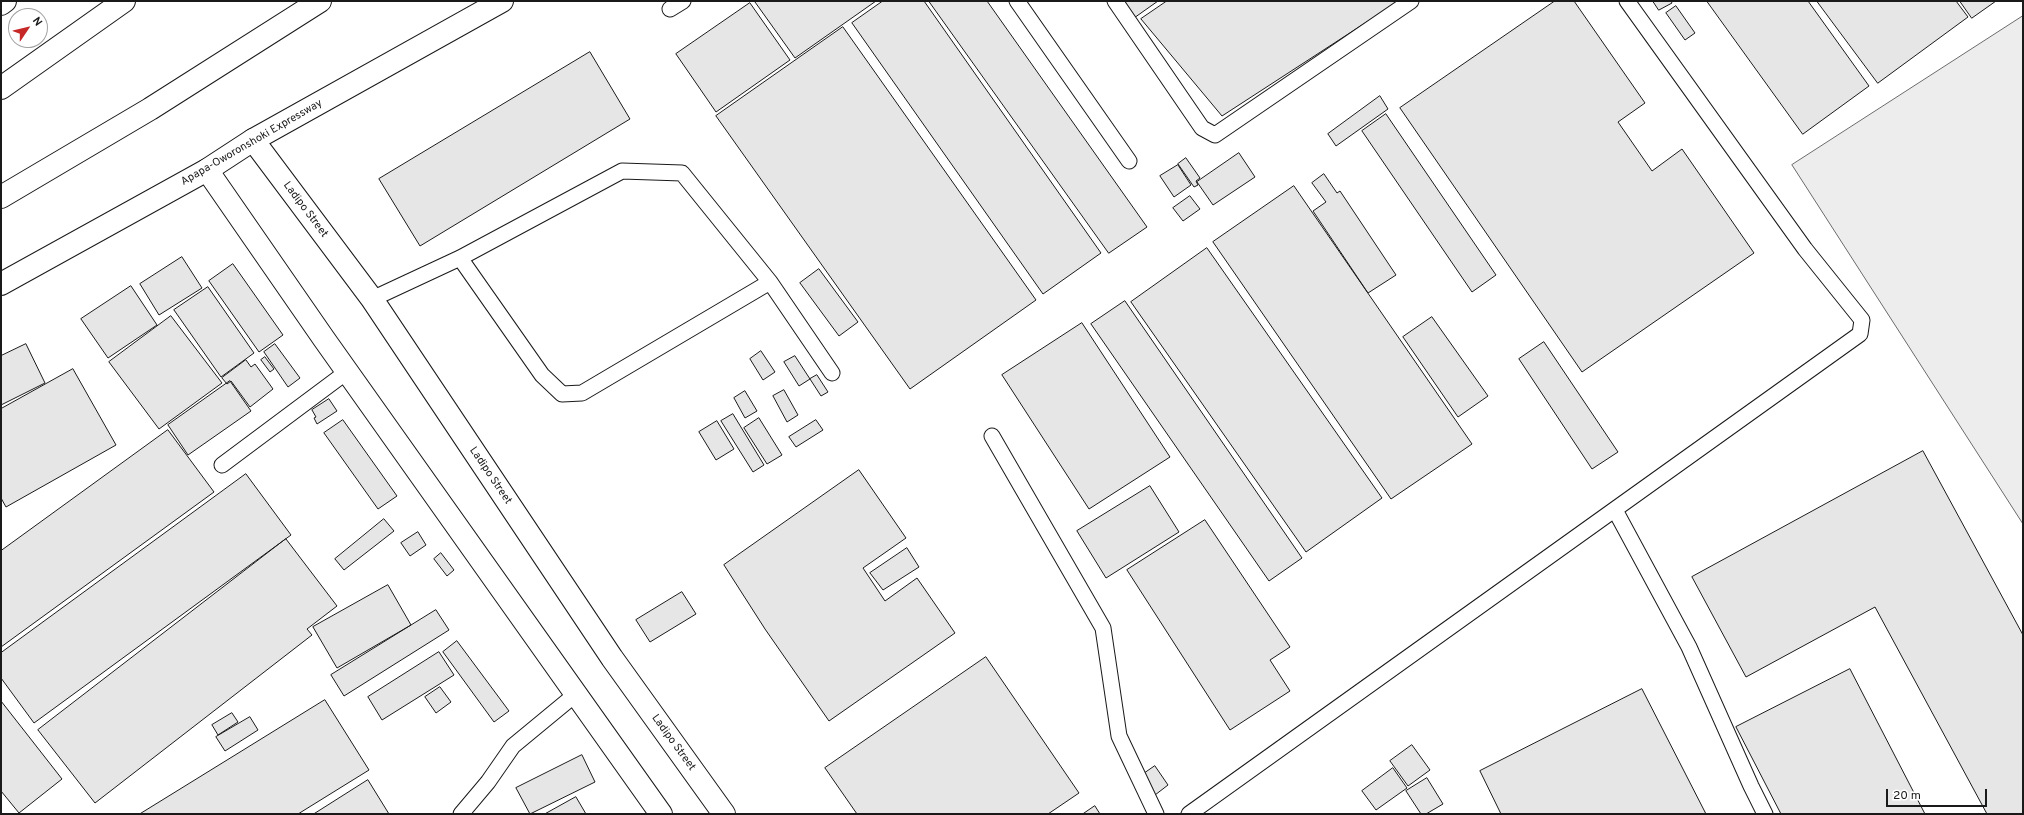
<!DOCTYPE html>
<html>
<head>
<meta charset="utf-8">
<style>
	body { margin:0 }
	#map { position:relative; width:2024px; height:815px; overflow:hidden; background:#fff; font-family:Overpass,sans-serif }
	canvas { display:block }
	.frame { position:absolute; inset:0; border:2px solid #1a1a1a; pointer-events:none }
	.north { position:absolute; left:8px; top:8px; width:40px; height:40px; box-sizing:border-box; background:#fff; border:1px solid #a3a3a3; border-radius:50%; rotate:55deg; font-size:11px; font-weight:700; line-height:16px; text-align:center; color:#1a1a1a }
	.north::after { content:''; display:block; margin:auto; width:14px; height:18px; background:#c62828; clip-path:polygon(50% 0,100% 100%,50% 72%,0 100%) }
	.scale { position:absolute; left:1886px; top:789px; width:101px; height:18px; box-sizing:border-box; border:2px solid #1a1a1a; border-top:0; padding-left:5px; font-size:12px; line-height:14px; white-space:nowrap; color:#1a1a1a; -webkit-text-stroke:3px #fff; paint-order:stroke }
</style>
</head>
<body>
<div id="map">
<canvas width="2024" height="815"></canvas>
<div class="frame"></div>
<div class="north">N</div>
<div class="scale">20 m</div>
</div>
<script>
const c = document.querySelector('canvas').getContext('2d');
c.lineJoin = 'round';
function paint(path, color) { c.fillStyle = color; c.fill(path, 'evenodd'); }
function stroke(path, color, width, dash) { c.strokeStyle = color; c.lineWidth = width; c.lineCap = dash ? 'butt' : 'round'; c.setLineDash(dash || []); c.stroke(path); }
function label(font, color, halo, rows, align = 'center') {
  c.font = font + ' Overpass,sans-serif'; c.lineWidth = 3; c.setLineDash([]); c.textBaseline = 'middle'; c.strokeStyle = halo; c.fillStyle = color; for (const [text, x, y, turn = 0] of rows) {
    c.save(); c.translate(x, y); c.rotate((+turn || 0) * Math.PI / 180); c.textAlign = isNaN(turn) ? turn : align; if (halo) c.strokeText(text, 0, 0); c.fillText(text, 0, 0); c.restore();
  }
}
const built = new Path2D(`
	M2023 16V524L1792 165Z`);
paint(built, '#ededed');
stroke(built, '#6a6a6a', 1);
const building = new Path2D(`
	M757 1H876L795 58 755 2Z
	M883 1H924L1101 253 1043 294 852 23Z
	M929 1H987L1147 227 1109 253Z
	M1123 1H1158L1134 18Z
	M1167 1H1399L1222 116 1141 19Z
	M1555 1H1574L1645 103 1618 122 1652 171 1682 149 1754 253 1582 372 1400 108Z
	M1653 1H1671L1672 3 1659 10Z
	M1707 1H1808L1869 86 1803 134Z
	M1817 1H1956L1968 17 1878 83Z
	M1960 1H1996L1972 18Z
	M750 3 790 60 716 112 676 54Z
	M1676 6 1695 33 1685 40 1666 13Z
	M843 27 1036 300 910 389 716 116Z
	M590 52 630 119 420 246 379 179Z
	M1380 96 1388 109 1336 146 1328 134Z
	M1386 114 1496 275 1472 292 1362 131Z
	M1239 153 1255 177 1213 205 1197 182Z
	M1186 158 1200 178 1196 181 1198 185 1194 187 1178 164Z
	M1178 165 1191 185 1174 197 1160 176Z
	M1324 174 1337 193 1340 191 1396 275 1368 293 1313 211 1326 202 1312 183Z
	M1294 186 1472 444 1391 499 1213 242Z
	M1190 196 1200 209 1183 221 1173 208Z
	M1207 248 1382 498 1306 552 1131 302Z
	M182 257 202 288 159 315 140 284Z
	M233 264 283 335 259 352 209 281Z
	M819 269 858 322 839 336 800 283Z
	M131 286 157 325 108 358 81 319Z
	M208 287 254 353 221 377 174 310Z
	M1125 301 1302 558 1269 581 1091 324Z
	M171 316 222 383 159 429 109 362Z
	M1432 317 1488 396 1458 417 1403 337Z
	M1082 323 1170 457 1089 509 1002 375Z
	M1544 342 1618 452 1592 469 1519 359Z
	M26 344 45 383 1 405V356Z
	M275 344 300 378 288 387 264 352Z
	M761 351 775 372 763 380 750 359Z
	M795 356 810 379 799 386 784 362Z
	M265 357 274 369 270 372 261 360Z
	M246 360 251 367 255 364 273 389 250 407 231 381 227 384 222 378Z
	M73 369 116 445 6 507 1 498V409Z
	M817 375 828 392 821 396 810 379Z
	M230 381 251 411 188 455 168 425Z
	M784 390 798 415 787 422 773 396Z
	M745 391 757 411 745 418 734 398Z
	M329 399 337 411 317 424 314 418 316 417 312 410Z
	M733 414 764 465 753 472 721 421Z
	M759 418 782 455 767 464 744 428Z
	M343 420 397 496 378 509 324 433Z
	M816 420 823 430 796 447 789 437Z
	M717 421 734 449 716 460 699 432Z
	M168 430 214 492 1 647V551Z
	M1923 451 2023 635V814H1987L1875 607 1746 677 1692 577Z
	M859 470 906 538 863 568 885 601 917 578 955 633 829 721 765 629 724 565Z
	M246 474 291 535 34 723 1 678V653Z
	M1150 486 1179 532 1106 578 1077 531Z
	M384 519 394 531 344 570 335 559Z
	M1205 520 1290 647 1270 660 1290 691 1230 730 1127 570Z
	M418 532 426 545 410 556 401 543Z
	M286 539 337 606 307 629 312 635 95 803 38 730Z
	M907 548 919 567 883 590 870 573Z
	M441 553 454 570 447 576 434 559Z
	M388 585 411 625 337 668 313 627Z
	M682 592 696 614 650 642 636 620Z
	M436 610 449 630 344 696 331 675Z
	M457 641 509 711 494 722 443 652Z
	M439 652 454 675 382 720 368 697Z
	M986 657 1079 793 1048 814H857L825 768Z
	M1850 669 1925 814H1781L1736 727Z
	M440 687 451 702 436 713 425 697Z
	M1642 689 1706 814H1501L1480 771Z
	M325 700 369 770 298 814H140Z
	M1 701 62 779 19 813 1 791Z
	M232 713 238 722 218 735 212 725Z
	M250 717 258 730 225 751 216 737Z
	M1412 745 1430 770 1408 786 1390 761Z
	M582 755 595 782 530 814 516 788Z
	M1155 766 1168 785 1155 795 1142 775Z
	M1393 768 1407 788 1376 810 1362 791Z
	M1427 778 1443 804 1426 814H1421L1406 791Z
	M368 780 389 814H314Z
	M576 797 586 814H545Z
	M1095 806 1100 814H1083Z`);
paint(building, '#e6e6e6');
stroke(building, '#1a1a1a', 1);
const lane = new Path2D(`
	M1017 1 1129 161
	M1115 1 1202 128 1215 135 1411 1
	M670 9 683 1
	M460 258 542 375 562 394 582 393 770 282
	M372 299 460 258 622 171 682 173 770 282 832 373
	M992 436 1103 628 1119 736 1156 814
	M222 465 348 371
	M1615 510 1689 647 1751 786 1765 814
	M461 814 488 782 513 746 576 694
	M1189 814 1860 334 1862 320 1805 249 1627 1`);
const secondary = new Path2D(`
	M253 140 372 299 612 658 724 814
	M207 170 324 339 661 814`);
const primary = new Path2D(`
	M1 284 207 170 253 140 502 1`);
const highway = new Path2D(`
	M1 4 5 1
	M1 88 124 1
	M1 197 150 109 320 1`);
stroke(lane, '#1a1a1a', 17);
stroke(secondary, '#1a1a1a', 24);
stroke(primary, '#1a1a1a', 24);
stroke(highway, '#1a1a1a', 24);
stroke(lane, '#fff', 15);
stroke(secondary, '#fff', 22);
stroke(primary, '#fff', 22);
stroke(highway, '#fff', 22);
label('11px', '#1a1a1a', '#fff', [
	["Apapa-Oworonshoki Expressway",252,143,-30],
	["Ladipo Street",305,210,53],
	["Ladipo Street",490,476,56],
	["Ladipo Street",673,743,54]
]);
</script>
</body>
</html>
